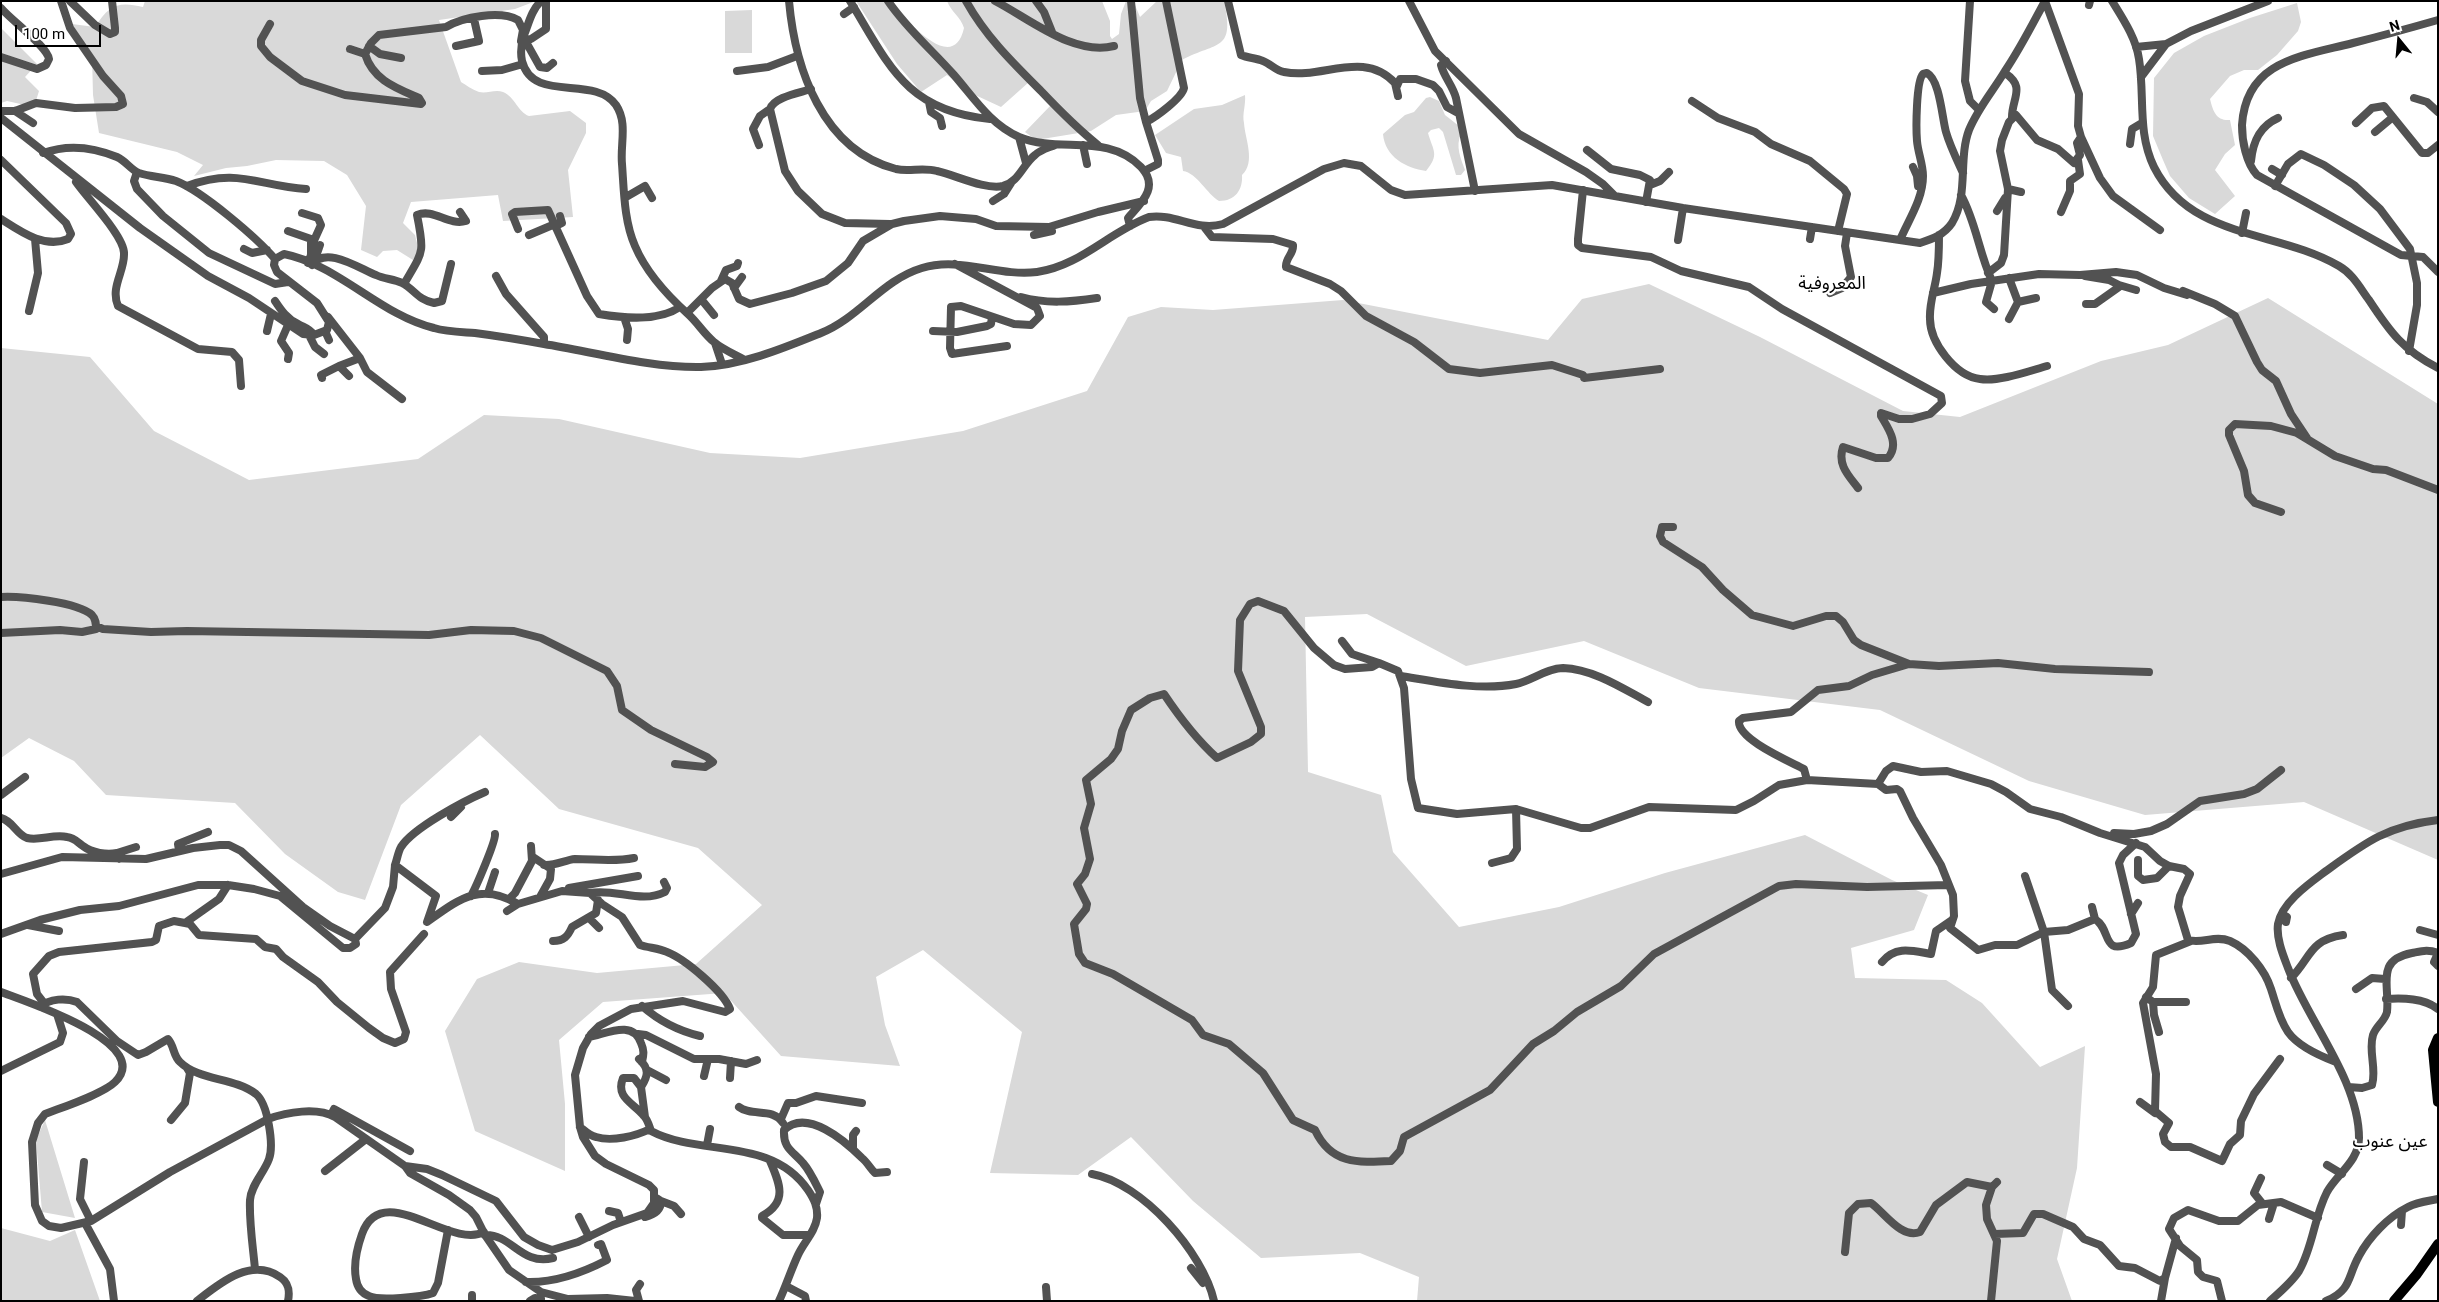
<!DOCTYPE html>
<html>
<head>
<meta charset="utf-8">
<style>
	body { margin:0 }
	#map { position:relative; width:2439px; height:1302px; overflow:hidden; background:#fff; font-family:Roboto,sans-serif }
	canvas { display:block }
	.frame { position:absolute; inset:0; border:2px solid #000; pointer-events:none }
	.north { position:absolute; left:2374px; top:15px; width:50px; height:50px; -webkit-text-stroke:4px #fff; paint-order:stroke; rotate:343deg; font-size:14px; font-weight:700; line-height:20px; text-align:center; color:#000 }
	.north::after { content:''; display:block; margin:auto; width:18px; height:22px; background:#000; clip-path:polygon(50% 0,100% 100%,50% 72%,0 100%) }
	.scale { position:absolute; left:15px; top:25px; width:86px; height:22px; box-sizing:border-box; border:2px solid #000; border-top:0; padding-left:6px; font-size:15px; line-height:18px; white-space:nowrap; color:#000; -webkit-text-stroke:4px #fff; paint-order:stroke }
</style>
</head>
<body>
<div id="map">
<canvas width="2439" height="1302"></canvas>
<div class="frame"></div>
<div class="north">N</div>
<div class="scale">100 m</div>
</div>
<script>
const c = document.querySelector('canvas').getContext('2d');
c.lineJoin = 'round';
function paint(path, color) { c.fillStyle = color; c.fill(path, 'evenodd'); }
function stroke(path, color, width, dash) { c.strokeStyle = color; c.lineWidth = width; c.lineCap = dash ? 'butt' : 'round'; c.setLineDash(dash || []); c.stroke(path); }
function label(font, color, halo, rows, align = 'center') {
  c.font = font + ' Roboto,"Noto Sans Arabic",sans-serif'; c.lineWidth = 4.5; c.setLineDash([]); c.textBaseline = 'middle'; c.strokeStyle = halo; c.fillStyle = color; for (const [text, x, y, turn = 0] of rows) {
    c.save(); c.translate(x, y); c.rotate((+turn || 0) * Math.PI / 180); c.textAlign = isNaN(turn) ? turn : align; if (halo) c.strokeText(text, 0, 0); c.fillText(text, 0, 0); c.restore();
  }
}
paint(new Path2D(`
	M145 1H536L515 9 439 20 461 82C466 85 473 90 479 92 487 94 495 89 503 92 515 97 518 112 529 116L570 111 586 123V133L568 170 573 217 503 221 498 195 411 202 403 223 415 235 420 255 413 260 397 250 383 251 377 257 361 250 366 206 347 175 324 161 276 160 247 166 226 168 194 176 203 165 177 152 99 133 93 95 92 56 72 24 95 27C109 5 118 1 143 7Z
	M856 1H890C904 17 953 77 964 28 961 17 951 12 947 1H1102L1110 21V36L1112 39 1119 34 1121 14 1126 1 1135 5 1140 17 1157 1H1224C1235 52 1218 41 1182 60L1167 91 1151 101 1145 111 1116 115 1091 131 1036 140 1025 132 1052 104 1029 82 1001 107 973 94 947 75 921 92 897 64Z
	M2297 3 2301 22 2298 31 2277 55 2258 70H2244L2230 76 2210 99C2213 111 2216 121 2230 120L2235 145 2225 154 2215 170 2235 196 2215 214 2189 198 2170 176 2163 160 2153 136 2154 78 2174 53 2204 36 2250 18Z
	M752 10V53H725V11Z
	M1 28 37 64 25 77 39 91 34 107 7 101 1 103Z
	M1245 95C1246 105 1242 114 1244 123 1245 139 1256 162 1242 175 1243 190 1235 201 1219 201 1207 194 1197 173 1183 171L1181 157 1166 153 1155 135 1194 109 1222 105Z
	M1430 97 1439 101 1445 115 1459 126 1461 134C1455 146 1461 159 1465 170L1461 175H1456L1443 132 1439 128 1431 130 1428 133C1433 151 1440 154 1426 171 1406 168 1385 157 1383 134L1405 115 1414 112 1426 98Z
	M1649 284 1760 337 1903 411 1960 417 2101 361 2168 345 2268 298 2438 404V860L2304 802 2145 815 2029 781 1880 710 1699 688 1584 641 1466 666 1367 614 1305 617 1308 772 1381 795 1393 852 1459 927 1559 907 1665 873 1805 835 1892 880 1928 895 1914 930 1851 948 1855 978 1946 980 1982 1003 2040 1067 2085 1046 2077 1168 2057 1259 2072 1301H1417L1419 1277 1360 1253 1261 1258 1193 1201 1131 1137 1078 1175 990 1173 1022 1032 923 950 876 977 885 1025 900 1066 781 1056 724 993 603 1002 559 1040 565 1104V1171L475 1131 445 1031 477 979 519 962 597 973 696 964 762 905 698 848 559 809 480 735 401 805 365 900 338 892 285 854 235 803 106 795 74 761 29 738 1 758V348L90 357 154 431 249 480 418 459 484 415 559 419 710 453 800 458 963 431 1087 391 1128 317 1161 307 1213 310 1343 300 1548 340 1582 299Z
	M45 1120 75 1218 42 1212 36 1140Z
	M1 1228 50 1241 75 1230 100 1301H1Z`), '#d9d9d9');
stroke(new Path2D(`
	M70 1 95 25 110 34 115 32V28L112 1
	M541 1C531 11 529 23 524 35 521 44 520 51 522 61 533 104 594 74 616 105 628 123 620 144 622 164 624 191 624 221 635 246 646 272 668 296 688 314 698 323 704 334 714 342 722 349 734 354 743 359
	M789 1C795 68 822 150 896 169 909 172 923 167 937 171 955 175 985 190 1003 186 1019 182 1023 164 1035 155 1040 150 1048 148 1055 145
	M850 1C889 65 906 111 990 119
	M888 1C907 29 932 50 954 75 974 98 990 124 1019 137 1059 154 1107 132 1141 167 1160 187 1141 203 1128 218L1130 226
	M966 1C986 37 1013 63 1042 92 1060 111 1078 129 1098 145
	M995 1C1030 19 1073 56 1114 46
	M1036 1 1044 12 1052 32
	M1131 1 1140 98 1146 122
	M1228 1 1241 55C1248 58 1256 58 1263 61 1271 64 1276 71 1284 72 1322 80 1363 49 1395 83L1398 96
	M1409 1 1435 51 1519 134 1586 172 1603 184 1615 196
	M1970 1 1965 81 1970 101 1979 110
	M2045 1 2079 94 2078 126 2081 137 2100 178 2113 196 2160 230
	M2112 1C2123 19 2136 38 2139 59 2145 96 2137 132 2154 167 2191 240 2278 230 2339 266 2353 274 2360 288 2369 300 2390 332 2403 350 2438 368
	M2089 5 2090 1
	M1 8C12 21 47 46 49 59L46 65 37 69 1 57
	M844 14 854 7
	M2438 20C2410 28 2381 36 2353 43 2303 56 2246 60 2242 125 2242 141 2246 163 2257 175L2401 255 2423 257 2438 272
	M270 24 261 40V46L270 57 302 81 345 95 421 104 422 103 419 98C396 88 373 80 365 54L371 43 379 35 446 27C463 17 500 10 518 20L523 30 521 41 531 39 546 29V1
	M526 42 540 67 547 68 553 63
	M369 46 380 54 401 58
	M456 46 479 41 474 19
	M2136 47 2166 44 2191 31 2268 1
	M350 49 365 54
	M1446 61 1441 65C1444 77 1453 86 1456 98L1475 191
	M482 71 502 70 523 64
	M737 71 768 67 797 56
	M2005 73C2026 87 2012 98 2012 117
	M2141 77 2166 44
	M1397 86 1400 79H1416L1433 85 1439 91 1447 107 1458 113
	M811 89C799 93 774 97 770 109L785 171 798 191 822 214 845 223 890 224
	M2414 98 2427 102 2438 112
	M1692 101 1718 118 1755 132 1771 144 1810 161 1844 189 1847 194 1838 231
	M929 102 931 112 940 118 942 126
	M1 111H15L36 103 75 108 116 107 123 104 121 96 103 76 70 28 61 1
	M15 111 33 123
	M1 118 140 228 208 276 249 298 303 334 314 335 327 330 329 322 317 303 277 272 274 265 275 259 284 254C339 265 380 315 434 328 447 332 462 332 475 333 498 336 522 340 544 344 593 352 652 368 701 367 741 366 784 348 821 333 859 318 882 280 922 268 960 256 998 277 1037 272 1080 266 1109 232 1149 217 1175 213 1196 232 1223 224L1324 169 1344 163 1361 166 1391 190 1405 195 1552 185 1683 208 1920 243C1932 239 1944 235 1952 223 1969 195 1958 159 1969 130 1978 108 1993 91 2005 71 2020 49 2032 25 2045 1
	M2356 123 2372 108 2384 106 2422 153H2428L2438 145
	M2375 132 2393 117
	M1019 137 1026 163
	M2130 144 2132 129 2142 123
	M759 145 753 129 760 116 770 109
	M1083 145 1087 164
	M1587 150 1611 169 1640 175 1650 180 1646 202
	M43 153C68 144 93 147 117 157 126 161 131 170 139 173 151 177 164 177 176 181 202 191 256 237 275 259
	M1 160 66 223 71 234 68 239C44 249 20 231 1 219
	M2251 161C2253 141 2260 126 2278 118
	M1913 167 1917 176 1918 186
	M2272 169 2282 175
	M1144 171 1158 164V160L1146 122C1156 117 1182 98 1184 88L1166 1
	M137 172 134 181 137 189 163 216 209 253 275 284 288 282
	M76 182C87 198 124 236 124 253 125 271 110 287 118 306L198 349 232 352 239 360 241 386
	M1650 185 1660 181 1669 172
	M187 186C237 167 259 186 306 189
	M2275 186 2288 164 2301 154 2324 165 2354 185 2380 209 2410 249 2417 283V305L2409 351
	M2008 189 2021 192
	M1583 190 1578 239V245L1582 248 1651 257 1681 271 1749 287 1782 309 1941 396 1942 403 1930 414 1912 419H1899L1881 413V416C1888 428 1900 444 1888 458H1876L1843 447C1837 465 1849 476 1858 488
	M1961 195C1976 222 1979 253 1992 281L1986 302 1994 309
	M626 197 645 186 652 198
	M993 201 1004 194 1011 183
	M1997 211 2005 198
	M2061 212 2070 191V181L2080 174 2078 160
	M302 213 318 218 321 225 312 245
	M556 226 562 223 560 216
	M1205 228 1212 237 1273 239 1293 245C1294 254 1285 258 1286 267L1330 284 1341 291 1366 316 1414 342 1449 369 1480 373 1552 365 1583 375 1584 378 1660 369
	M518 229 512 214 515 212 548 210 587 296 599 314C623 318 658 322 680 307
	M288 231 311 239V255L308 263
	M2242 233 2246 213
	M529 235 555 224
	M1034 235 1052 231
	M1939 235C1939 248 1939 261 1937 273 1935 289 1929 303 1930 319 1930 342 1955 376 1980 379 1999 382 2029 371 2047 366
	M1810 239 1812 227
	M1678 240 1683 208
	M1900 240C1909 219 1923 199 1923 176 1923 164 1918 153 1917 141 1916 129 1916 81 1923 74L1927 73C1940 80 1942 118 1946 132 1950 146 1957 160 1963 173
	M244 249 252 253 267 250
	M314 262 320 245
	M955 264 1037 308 1040 316 1031 325 1014 324 961 306 951 307 950 348 952 354 1007 346
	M312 265C326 245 360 269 376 275 384 279 394 279 402 283 414 289 418 300 434 303L442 301 451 264
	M1988 273 2001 263 2004 255 2008 189 2000 151 2002 140 2009 122 2016 115 2037 140 2058 149 2074 163 2080 155 2077 143 2081 137
	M496 276 506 294 544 337V343
	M2085 276 2109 280 2119 285V287L2095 304H2086
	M2009 278 2018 302 2036 298
	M721 281 726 270 737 266 738 263
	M404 284C423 251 425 254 417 215 434 208 448 226 466 221L460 212
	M2119 285 2136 290
	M734 288 742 277
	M2183 291 2215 304 2235 316 2257 362 2262 370 2276 381 2291 414 2307 438
	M1830 293 1842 288 1851 277 1845 246 1847 233
	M1933 293 1971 284 2039 274 2080 275 2116 272 2137 275 2164 288 2187 295
	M1021 297C1046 304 1071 302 1097 298
	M701 299 714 315
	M275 301C281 310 287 319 298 324 305 328 309 328 314 335
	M29 311 38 273 35 239
	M687 313 712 288 725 279 732 283 739 299 750 304 792 293 826 281 848 263 863 241 892 224 904 221 940 216 976 219 996 226 1049 227 1098 212 1144 201
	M328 317 360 358 367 372 402 399
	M624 317 628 329 627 340
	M2009 319 2018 302
	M267 331 271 314
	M325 331 329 340
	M933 331 957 332 987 326 991 324 992 317
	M309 335 315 347 324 354
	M715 343 722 364
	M288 359 289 353 281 341 288 325
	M349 376 339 366 360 358
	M322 378 321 375 339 366
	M2281 512 2255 503 2248 495 2244 471 2229 435V430L2235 424 2271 426 2297 433 2335 456 2373 469 2386 470 2438 490
	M1673 527H1662L1660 536 1663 542 1702 567 1723 590 1752 615 1793 626 1826 616H1836L1843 622 1854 640 1861 645 1909 664 1939 666 1998 663 2055 669 2149 672
	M1 597C20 596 78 602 92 615 96 619 96 624 96 629L82 632 60 630 1 633
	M96 626 103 629 151 632 187 631 429 635 471 630 514 631 541 638 607 671 617 686 622 710 651 730 707 757 713 762 705 767 675 764
	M1342 641 1352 654 1379 663
	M1401 676C1438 682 1479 691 1516 684 1531 681 1547 668 1563 668 1593 669 1622 688 1648 702
	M1807 780 1804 769C1789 761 1737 739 1739 721L1743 718 1791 712 1818 690 1849 686 1872 675 1909 664
	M1878 784 1886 790 1897 789 1900 791 1913 818 1941 865 1953 895 1954 916 1950 928 1978 950 1995 945H2017L2044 932 2068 930 2095 919C2112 930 2101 956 2131 943L2136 934 2119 863 2123 855 2136 843
	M1 795 25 777
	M451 817 461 807
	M1 818C13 821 16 834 27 838 40 841 53 834 67 837 75 838 77 842 83 846 92 853 107 855 117 853L119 859
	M2114 833 2134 834 2151 831 2167 824 2200 801 2244 794 2257 789 2281 770
	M179 850 178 844 208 832
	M117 853 136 847
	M533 857 551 869 550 879 540 897
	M2138 860V876L2143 880 2157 878 2169 866
	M1492 863 1511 858 1517 849 1516 809
	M395 865C397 860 398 852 401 847 413 828 464 801 485 792
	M544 865C555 866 565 860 575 859 595 859 614 862 634 858
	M1 874 62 857 146 859 193 848 220 845H229L241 851 303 907 330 926 355 939 385 908 393 887 395 865 436 896 427 922C458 900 480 881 518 904L562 891 590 893 602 904 622 917 640 945C649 948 659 948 667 952 685 959 723 991 730 1009L725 1012 683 1001 631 1009 599 1026 591 1034 583 1048 575 1075 580 1127 583 1137 595 1156 606 1164 649 1185 654 1190V1203L647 1213 613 1225 578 1242 552 1250 538 1245 524 1237 496 1201 442 1175 427 1169 405 1166
	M2025 876 2044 932 2052 990 2068 1006
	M1948 885 1867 887 1796 884 1779 886 1654 954 1621 986 1577 1012 1554 1031 1533 1044 1490 1090 1404 1137 1400 1151 1391 1161C1357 1163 1331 1164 1315 1130L1293 1120 1263 1073 1229 1044 1203 1035 1192 1020 1113 974 1085 963 1079 954 1074 924 1086 909 1087 904 1077 884 1085 874 1090 859 1084 828 1091 804 1086 780 1111 759 1118 749 1122 731 1131 710 1150 698 1164 694C1180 718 1196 739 1217 758L1251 742 1261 734V727L1238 671 1240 620 1250 604 1258 601 1284 611 1314 648 1334 665 1345 669 1372 667 1379 663 1398 671 1404 688 1411 779 1418 808 1457 814 1516 809 1581 828H1590L1649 807 1736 810 1754 801 1779 785 1807 780 1878 784 1886 771 1893 766 1921 772 1947 771 1991 784 2006 792 2030 809 2061 817 2100 833 2145 847 2160 861 2169 866 2184 869 2190 874 2180 896 2178 907 2188 940C2202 944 2215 935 2230 941 2248 949 2265 970 2271 989 2276 1004 2279 1019 2288 1032 2298 1046 2320 1056 2336 1062
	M569 888 638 876
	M488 893 495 872
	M590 893C615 888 641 904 665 892L667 888 664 882
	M471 896C476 887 496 841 495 834
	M509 899 515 893 532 861 531 846
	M2092 907 2095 919
	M507 911 518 904
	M2131 914 2138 903
	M2282 914 2287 917 2286 922
	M589 918 599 928
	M185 923 190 924 199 935 256 939 265 947 276 949 283 957 318 982 337 1002 369 1028 383 1038 395 1043 404 1039 406 1032 391 989 390 972 424 934
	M28 925 59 931
	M2420 930 2438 935
	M1 934 40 920 80 910 119 906 198 885H228L254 889 280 896 343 948H350L356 944 355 939
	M553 941C564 941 568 936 572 927L596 913 598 900
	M2191 941 2156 955 2153 987 2143 1003 2156 1074 2155 1111 2169 1123 2163 1134 2165 1142 2171 1147H2190L2222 1161 2230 1144 2240 1135 2241 1121 2254 1094 2280 1059
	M1882 962C1896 945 1913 951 1931 954L1936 931 1952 920
	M2291 978C2311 958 2309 940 2343 935
	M2356 989 2372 978 2385 979
	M1 992C24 1001 155 1043 115 1082 103 1094 63 1107 45 1114L38 1123 32 1142 35 1205 42 1221 49 1226 61 1228 91 1221 170 1172 268 1119C287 1112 317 1107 335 1117L405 1166 410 1173 449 1195 470 1210 476 1217 485 1235 509 1270 541 1292 568 1299 607 1298 635 1301
	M2146 997 2153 1002 2154 1015 2159 1032
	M2386 999C2403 998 2424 998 2438 1009
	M2153 1002H2186
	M44 1003 37 994 33 974 49 956 59 952 152 942 156 940 159 926 174 921 185 923 219 899 228 885
	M642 1006C658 1020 679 1031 700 1036
	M41 1007C49 998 67 998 77 1002L117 1041 138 1055 146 1052 168 1039C174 1045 173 1056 180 1062 199 1081 234 1077 256 1094 268 1104 274 1145 269 1159 264 1173 251 1185 250 1200 249 1222 253 1247 255 1269
	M638 1034 646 1035 694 1059H719L746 1064 757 1060
	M589 1037C606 1034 633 1019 641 1043 644 1050 644 1054 642 1062
	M639 1059C650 1069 648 1076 641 1087
	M647 1070 666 1080
	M1 1071 60 1042 63 1033 57 1014
	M704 1076 708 1059
	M730 1078 731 1061
	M2348 1087 2362 1088 2372 1085C2377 1069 2368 1051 2373 1035 2376 1026 2385 1021 2387 1012 2390 985 2375 960 2412 953 2422 951 2428 949 2438 953L2434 962 2438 966
	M2140 1102 2155 1113
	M739 1107C752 1117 773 1107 783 1123
	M331 1115 334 1109 410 1151
	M645 1117 641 1087 634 1078H623C615 1098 634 1103 644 1116 648 1120 649 1126 651 1131 700 1157 771 1136 808 1190 814 1199 818 1207 817 1218 815 1232 804 1242 798 1255 791 1270 786 1286 779 1301
	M781 1119 788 1103H796L816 1096 862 1103
	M171 1120 185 1103 190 1073 187 1068
	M580 1127C585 1131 590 1136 596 1137 612 1142 636 1136 650 1129
	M707 1145 710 1129
	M853 1149V1135L856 1131
	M770 1161C780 1184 788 1202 762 1216V1218L783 1235H810
	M84 1162 80 1199 91 1221
	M2327 1165 2342 1174
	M325 1171 366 1139
	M1092 1174C1142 1183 1203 1252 1214 1301
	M2261 1178 2254 1193 2262 1203
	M661 1201 674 1206 681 1214
	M816 1204 820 1192C815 1182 810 1171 803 1163 793 1151 783 1149 784 1130 807 1108 845 1141 862 1158 867 1162 870 1168 875 1173L887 1172
	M609 1211 618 1213 621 1222
	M579 1217 589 1237
	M645 1217C653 1215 661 1211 661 1201L655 1197
	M2269 1219 2274 1203
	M85 1223 110 1269 114 1301
	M2401 1225 2402 1211
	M448 1230 438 1283 433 1293C422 1297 379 1301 369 1296 361 1293 357 1286 356 1279 353 1263 357 1248 362 1234 382 1178 450 1250 484 1232
	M1995 1234 2023 1233 2034 1214H2043L2073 1227 2084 1239 2100 1245 2119 1266 2135 1268 2160 1281 2165 1278 2176 1238
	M485 1235C512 1234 521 1266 553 1258
	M1845 1252 1849 1213 1858 1204 1871 1203C1885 1213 1901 1239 1920 1232L1936 1205 1967 1182 1992 1187
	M1191 1268 1203 1283
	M526 1282C553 1283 582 1273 607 1260L601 1244 598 1245
	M786 1286 805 1296 806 1301
	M1046 1287 1047 1301
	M197 1301C220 1283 251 1257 280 1277 289 1283 290 1291 288 1301
	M472 1301V1295
	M530 1301 535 1298 541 1299
	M639 1301 636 1290 640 1284
	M1991 1301 1997 1241 1987 1219 1986 1205 1992 1187 1997 1182
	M2161 1301 2165 1278
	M2222 1301 2217 1281 2203 1277 2198 1272 2197 1260 2180 1246 2169 1229 2174 1218 2188 1210 2219 1221H2238L2258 1205 2281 1202 2318 1218
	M2270 1301C2280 1292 2292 1282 2299 1271 2313 1247 2314 1217 2327 1192 2337 1174 2359 1161 2359 1138 2359 1080 2308 1021 2288 968 2283 955 2276 938 2278 924 2282 902 2310 883 2326 871 2366 842 2387 826 2438 820
	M2326 1301C2352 1290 2347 1277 2359 1256 2369 1237 2388 1217 2408 1207 2417 1202 2428 1201 2438 1199`), '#525252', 8);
stroke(new Path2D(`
	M2438 1038 2433 1050 2438 1102
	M2394 1301 2417 1274 2438 1244`), '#000', 10);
label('18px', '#000', '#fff', [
	["المعروفية",1832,284],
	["عين عنوب",2390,1142]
]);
</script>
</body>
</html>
